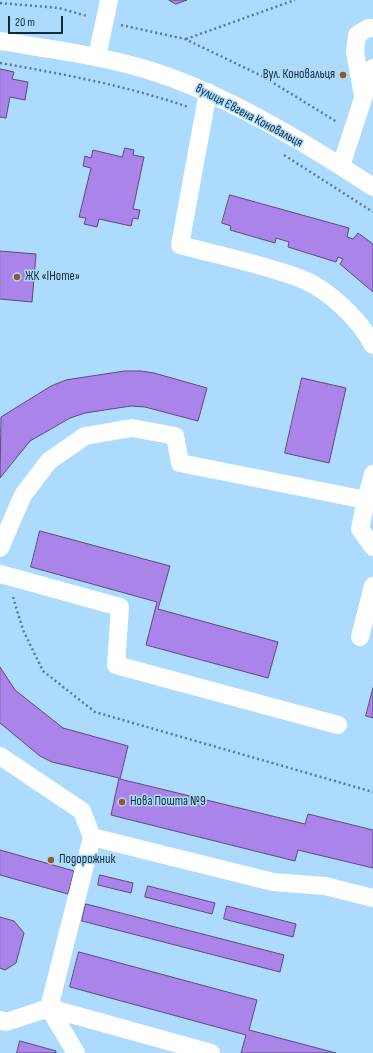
<!DOCTYPE html>
<html>
<head>
<meta charset="utf-8">
<style>
	body { margin:0 }
	#map { position:relative; width:373px; height:1053px; overflow:hidden; background:#acdbfe; font-family:"Sofia Sans Condensed",sans-serif }
	canvas { display:block }
	.scale { position:absolute; left:8px; top:16px; width:55px; height:18px; box-sizing:border-box; border:2px solid #122a3a; border-top:0; padding-left:5px; font-size:12px; line-height:14px; white-space:nowrap; color:#122a3a; -webkit-text-stroke:3px #acdbfe; paint-order:stroke }
</style>
</head>
<body>
<div id="map">
<canvas width="373" height="1053"></canvas>
<div class="scale">20 m</div>
</div>
<script>
const c = document.querySelector('canvas').getContext('2d');
c.lineJoin = 'round';
function paint(path, color) { c.fillStyle = color; c.fill(path, 'evenodd'); }
function stroke(path, color, width, dash) { c.strokeStyle = color; c.lineWidth = width; c.lineCap = dash ? 'butt' : 'round'; c.setLineDash(dash || []); c.stroke(path); }
function label(font, color, halo, rows, align = 'center') {
  c.font = font + ' "Sofia Sans Condensed",sans-serif'; c.lineWidth = 3; c.setLineDash([]); c.textBaseline = 'middle'; c.strokeStyle = halo; c.fillStyle = color; for (const [text, x, y, turn = 0] of rows) {
    c.save(); c.translate(x, y); c.rotate((+turn || 0) * Math.PI / 180); c.textAlign = isNaN(turn) ? turn : align; if (halo) c.strokeText(text, 0, 0); c.fillText(text, 0, 0); c.restore();
  }
}
const building = new Path2D(`
	M169 0H187L176 4Z
	M0 69 14 72 12 79 28 82 25 100 10 97 6 118 0 117Z
	M125 148 134 150 133 155 144 157 133 209 140 210 138 219 133 218 131 226 99 219 97 227 84 224 86 218 79 217 91 168 83 166 85 156 91 158 93 150 122 157Z
	M230 195 349 228 347 237 353 239 358 233 373 244V292L340 264 343 259 338 257 336 262 288 247 289 242 276 238 275 243 230 230 231 226 222 223Z
	M0 251 36 254 32 302 0 299Z
	M125 371H141L154 373 207 388 198 421 145 407 131 406 85 413 70 418 30 441 0 478 1 417 51 386 66 380Z
	M302 378 346 388 329 463 285 453Z
	M40 531 170 566 158 609 278 642 268 678 146 645 157 602 31 567Z
	M0 667 15 690 63 728 128 746 120 779 305 824 308 814 373 830V868L298 850 295 861 111 815 119 778 52 762 40 756 0 723Z
	M373 688V718L366 716Z
	M0 850 74 871 68 894 0 875Z
	M100 875 133 883 131 893 98 885Z
	M148 886 215 903 212 914 145 897Z
	M86 904 284 955 280 972 82 921Z
	M227 906 296 924 293 937 224 919Z
	M0 917 14 921 24 933 16 963 5 970 0 968Z
	M79 952 257 1000 249 1030 336 1053H241L246 1035 70 987Z
	M20 1041 56 1051V1053H17Z`);
paint(building, '#aa84e9');
stroke(building, '#5d4a7e', 1);
stroke(new Path2D(`
	M0 3 59 8 87 16
	M121 25 185 39 262 76 337 122
	M186 39 295 0
	M0 63C63 74 128 86 188 107
	M284 155 373 212
	M13 597 23 630 43 671 95 712 373 792`), '#597b94', 2.5, [2, 3]);
stroke(new Path2D(`
	M0 41C49 49 98 55 145 69 222 92 306 143 373 187
	M97 57 109 0
	M208 92 180 245C221 256 263 264 302 279 329 290 360 320 373 345
	M363 96 355 52 357 35 368 28H373
	M341 166 373 68
	M366 500 360 529 373 547
	M0 548 23 495 49 461 85 436 132 428 175 436 180 463 366 500 373 474
	M0 574 120 607 116 665 338 725
	M360 637 373 586
	M0 756 82 811 92 837 49 1008 6 1022 0 1020
	M92 837 273 882 325 886 373 898
	M49 1008 211 1053
	M49 1008 76 1053`), '#fff', 18);
for (const [x, y, r, color] of [
	[343,75,4,"#975a1e"],
	[17,277,4,"#975a1e"],
	[122,802,4,"#975a1e"],
	[51,860,4,"#975a1e"]
]) { const dot = new Path2D(); dot.arc(x, y, r, 0, 2 * Math.PI); c.fillStyle = color; c.fill(dot); stroke(dot, '#acdbfe', 1.5); }
label('13px', '#122a3a', '#acdbfe', [
	["Вул. Коновальця",335,75,"right"],
	["ЖК «IHome»",25,277],
	["Нова Пошта №9",130,802],
	["Подорожник",59,860]
], 'left');
label('13px', '#122a3a', '#acdbfe', [
	["вулиця Євгена Коновальця",249,116,28]
]);
</script>
</body>
</html>
